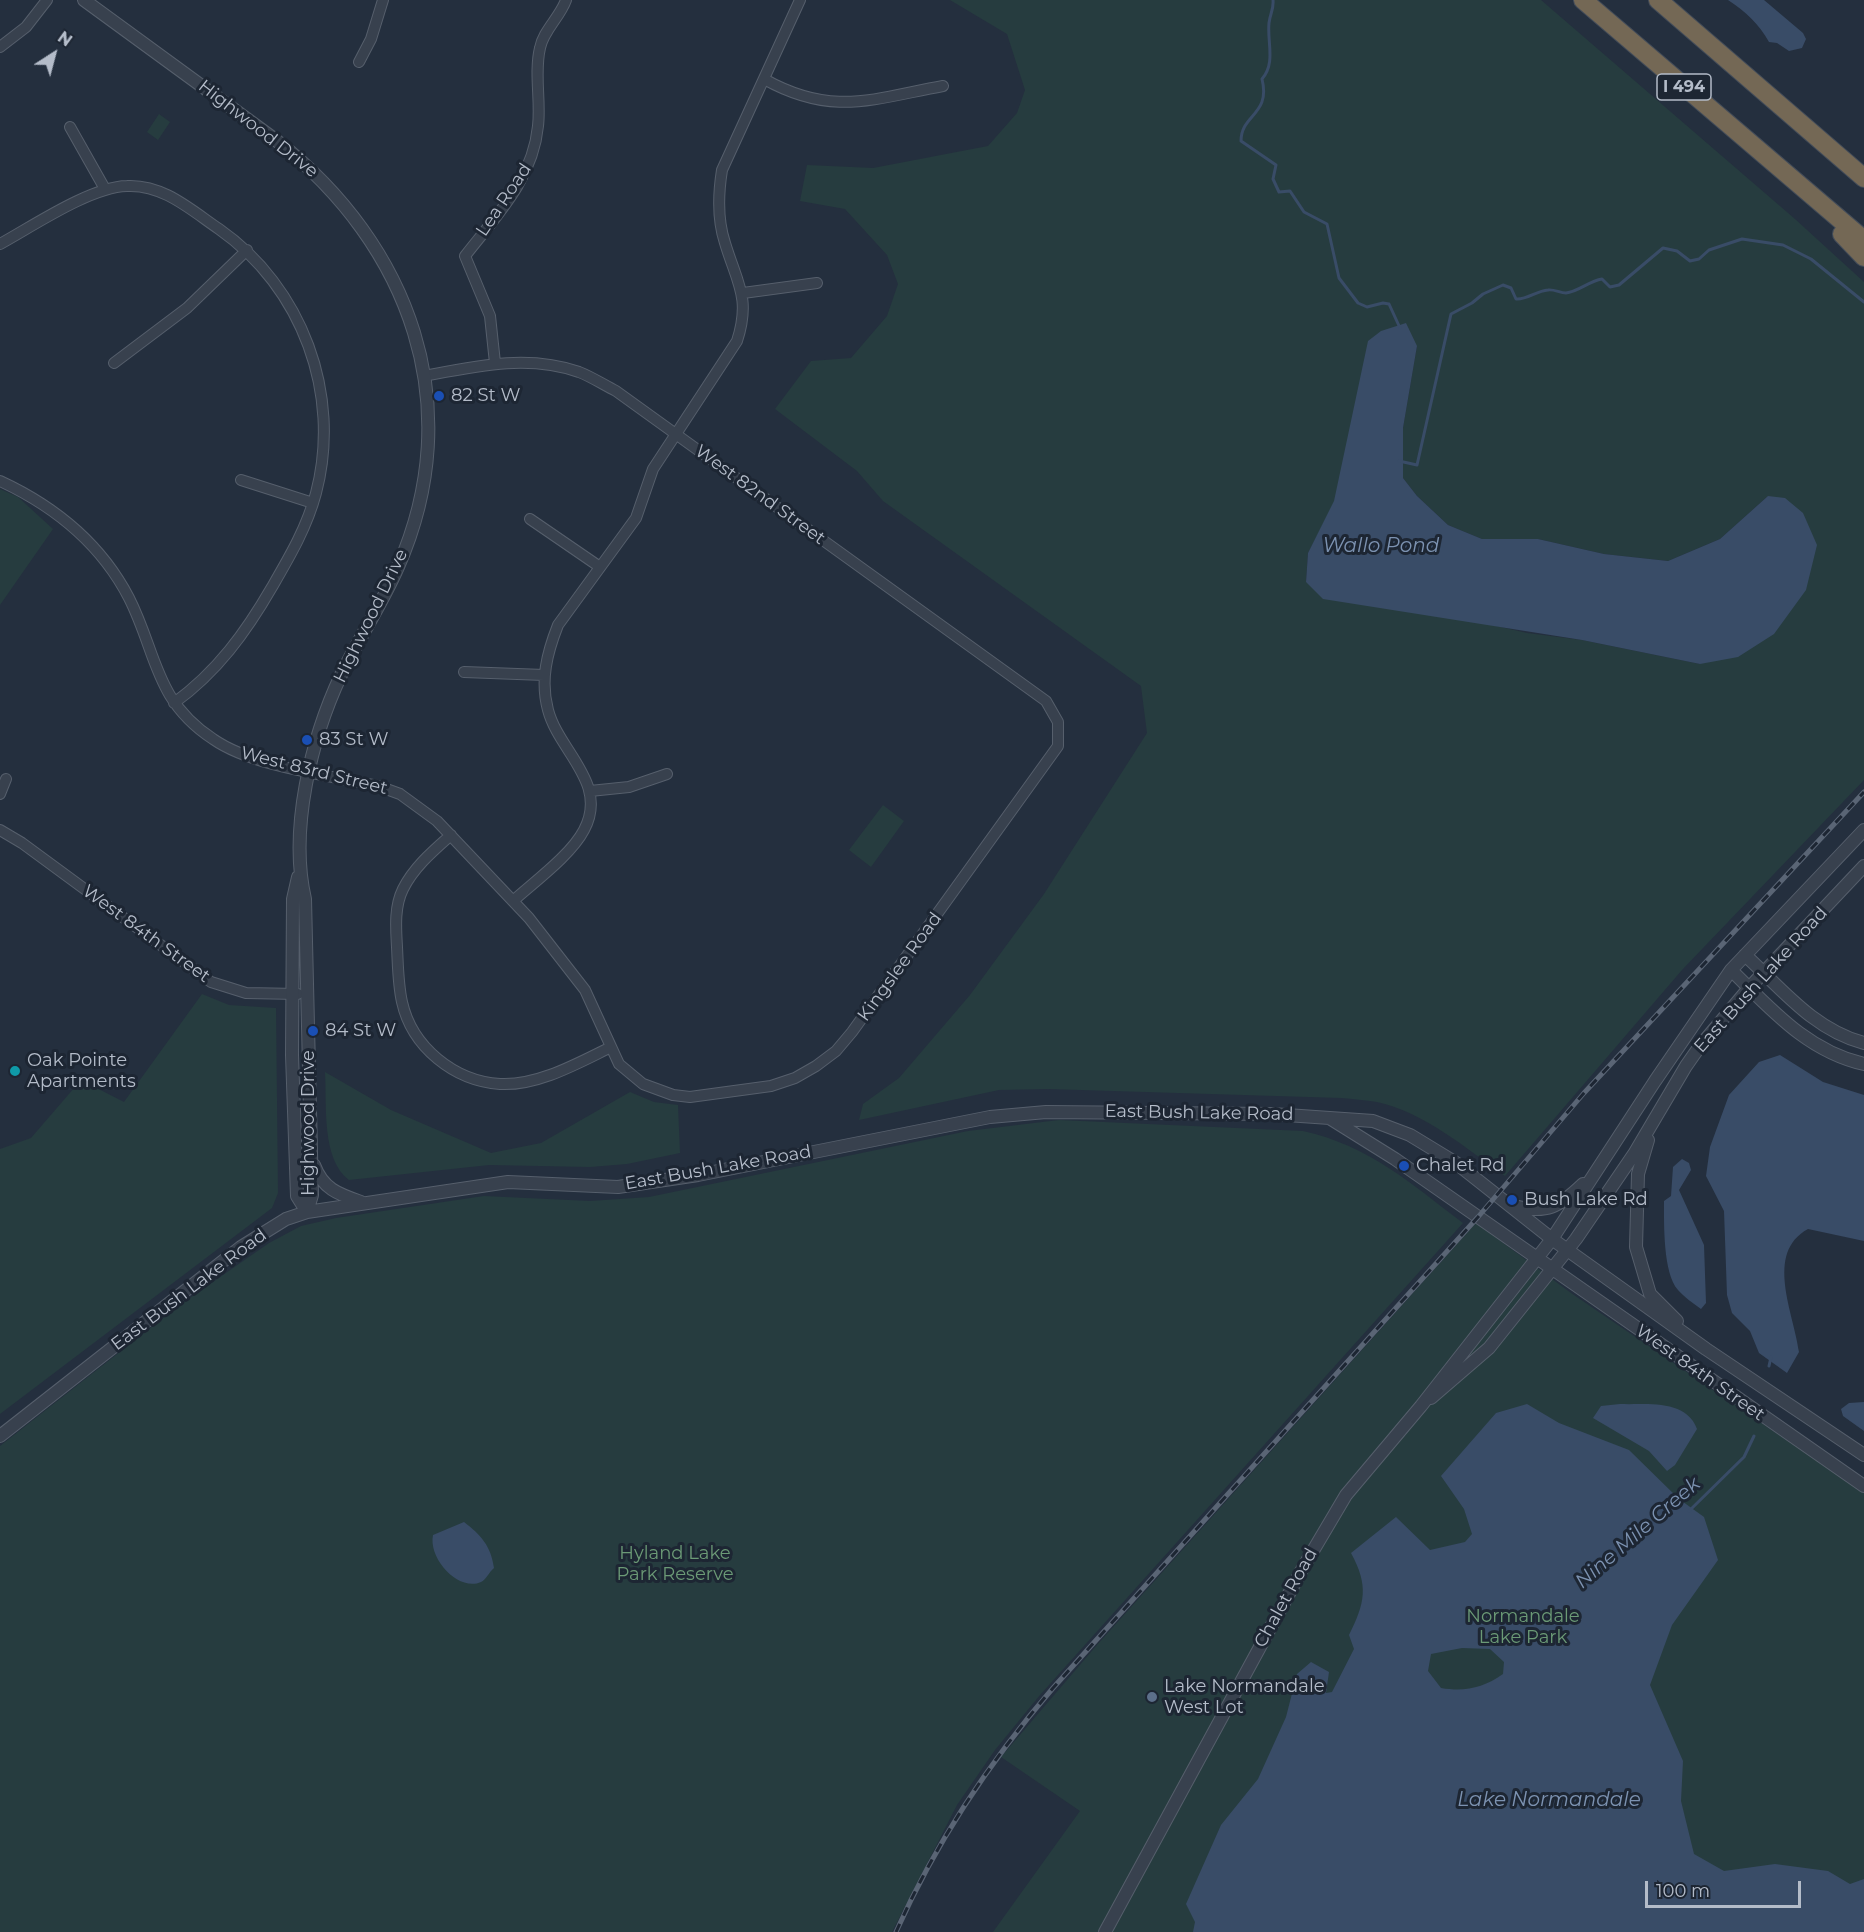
<!DOCTYPE html>
<html>
<head>
<meta charset="utf-8">
<style>
	body { margin:0 }
	#map { position:relative; width:1864px; height:1932px; overflow:hidden; background:#242f3e; font-family:Montserrat,sans-serif }
	canvas { display:block }
	.north { position:absolute; left:24px; top:24px; width:60px; height:60px; -webkit-text-stroke:4px #1d2633; paint-order:stroke; rotate:36deg; font-size:16px; font-weight:700; line-height:24px; text-align:center; color:#b4bcc9 }
	.north::after { content:''; display:block; margin:auto; width:21px; height:27px; background:#b4bcc9; clip-path:polygon(50% 0,100% 100%,50% 72%,0 100%) }
	.scale { position:absolute; left:1645px; top:1881px; width:156px; height:27px; box-sizing:border-box; border:3px solid #b4bcc9; border-top:0; padding-left:8px; font-size:18px; line-height:21px; white-space:nowrap; color:#b4bcc9; -webkit-text-stroke:4px #1d2633; paint-order:stroke }
</style>
</head>
<body>
<div id="map">
<canvas width="1864" height="1932"></canvas>
<div class="north">N</div>
<div class="scale">100 m</div>
</div>
<script>
const c = document.querySelector('canvas').getContext('2d');
c.lineJoin = 'round';
function paint(path, color) { c.fillStyle = color; c.fill(path, 'evenodd'); }
function stroke(path, color, width, dash) { c.strokeStyle = color; c.lineWidth = width; c.lineCap = dash ? 'butt' : 'round'; c.setLineDash(dash || []); c.stroke(path); }
function label(font, color, halo, rows, align = 'center') {
  c.font = font + ' Montserrat,sans-serif'; c.lineWidth = 6; c.setLineDash([]); c.textBaseline = 'middle'; c.strokeStyle = halo; c.fillStyle = color; for (const [text, x, y, turn = 0] of rows) {
    c.save(); c.translate(x, y); c.rotate((+turn || 0) * Math.PI / 180); c.textAlign = isNaN(turn) ? turn : align; if (halo) c.strokeText(text, 0, 0); c.fillText(text, 0, 0); c.restore();
  }
}
paint(new Path2D(`
	M950 0H1541L1795 219 1864 282V780L1682 970 1505 1176C1467 1149 1424 1112 1377 1102 1365 1100 1353 1099 1341 1098L1048 1089 999 1090 859 1120 863 1104 899 1078 970 995 1044 894 1147 733 1141 686 883 501 857 471 775 409 811 361 851 358 887 316 898 284 887 255 845 209 800 201 807 165 873 168 988 146 1017 113 1025 90 1007 34ZM1417 346 1403 428V478L1417 496 1448 525 1482 539H1538L1604 554 1668 561 1720 539 1768 496 1700 664 1582 640 1527 633 1306 582 1308 553Z
	M159 114 170 122 158 140 147 132Z
	M0 489 18 497 53 529 0 605Z
	M883 805 904 821 871 867 849 850Z
	M202 994 229 1005 276 1008 278 1193 272 1208 0 1414V1149L31 1138 81 1080 124 1102Z
	M325 1072 391 1110 491 1153 541 1143 630 1092 654 1102 678 1105 680 1153 627 1164 590 1167 489 1165 349 1180C321 1159 327 1105 325 1072Z
	M1059 1120 1303 1131C1370 1146 1410 1183 1463 1223L1040 1695 995 1750 957 1805 892 1932H0V1446L177 1307 269 1243 301 1226 336 1218 484 1196 590 1201 649 1197 968 1131Z
	M1476 1223 1571 1293 1864 1493V1932H993L1080 1811 1001 1757 1097 1645Z`), '#263c3f');
paint(new Path2D(`
	M1728 0H1764L1803 33 1806 39 1802 48 1789 51 1777 43 1769 42C1759 24 1746 12 1728 0Z
	M1406 323 1417 346 1403 428V478L1417 496 1448 525 1482 539H1538L1604 554 1668 561 1720 539 1768 496 1785 498 1803 513 1817 545 1806 590 1774 634 1738 657 1700 664 1582 640 1323 599 1306 582 1308 553 1334 501 1368 341 1381 331Z
	M1780 1055 1823 1082 1864 1095V1241L1808 1229C1764 1253 1794 1313 1799 1352L1787 1373 1759 1353 1750 1331 1732 1313 1727 1295 1724 1211 1706 1176 1710 1147 1729 1095 1759 1062Z
	M1682 1159 1689 1163 1691 1170 1679 1190 1704 1245 1706 1303 1701 1309C1693 1303 1684 1297 1678 1290 1663 1273 1664 1224 1664 1201L1671 1196 1673 1167Z
	M1864 1402V1431L1843 1416 1841 1409 1849 1403Z
	M1527 1404 1559 1423 1629 1450 1679 1499 1704 1517 1718 1560 1672 1625 1650 1685 1683 1761 1681 1801 1694 1854 1724 1871 1775 1864 1828 1871 1850 1884 1864 1879V1932H1193L1195 1922 1186 1904 1221 1825 1258 1779 1286 1717 1297 1674 1311 1662 1329 1672 1326 1693 1332 1692 1354 1649 1349 1635C1365 1603 1369 1586 1351 1553L1396 1517 1430 1550 1465 1542 1472 1534 1464 1509 1441 1476 1496 1413ZM1462 1648 1490 1649 1504 1662 1503 1674C1483 1688 1465 1692 1441 1688L1428 1671 1431 1654Z
	M1620 1404C1647 1405 1686 1399 1697 1429L1675 1465 1667 1471 1649 1451 1593 1418 1601 1406Z
	M464 1522C481 1535 491 1546 494 1568 489 1572 486 1580 481 1582 459 1592 428 1559 433 1535Z`), '#394c67');
stroke(new Path2D(`
	M1273 0C1274 9 1270 14 1269 23 1267 42 1276 63 1262 79 1271 115 1241 114 1241 141L1276 165 1273 179 1279 192 1290 191 1304 212 1327 224 1339 278 1358 303 1367 307 1383 303 1389 304 1400 328
	M1399 461 1417 465 1451 314 1472 303 1483 294 1503 285 1511 288 1516 299C1527 300 1536 291 1548 290 1554 289 1560 293 1566 293 1578 292 1589 281 1602 279L1610 287 1619 285 1663 248 1677 251 1690 261 1699 259 1709 250 1742 239 1783 245 1811 259 1864 302
	M1769 1366 1771 1357
	M1689 1511 1744 1457 1754 1436`), '#394c67', 3);
const minor = new Path2D(`
	M0 47 26 27 47 0
	M359 62 371 39 383 0
	M764 79C832 117 872 99 943 86
	M70 127 105 189
	M0 244C33 226 90 187 127 186 163 184 191 210 219 229 302 287 342 394 316 493 307 527 290 556 272 587 246 632 217 672 174 703
	M743 293 817 283
	M114 363 187 308 247 250
	M495 363 490 316 465 256C496 216 533 179 538 126 541 101 534 73 540 48 543 31 560 17 566 0
	M241 480 313 503
	M0 481C54 506 101 544 129 598 157 653 154 700 213 739 253 767 329 775 378 786L400 794 437 821 529 918 585 990 619 1064 643 1084 673 1095 690 1097 771 1086 795 1078 816 1066 836 1051 852 1032 1058 746V722L1046 701 616 391C604 385 592 377 579 372 528 354 476 366 424 376
	M530 519 600 567
	M464 672 544 675
	M590 791 629 787 667 774
	M0 794 6 779
	M0 830 22 843 211 982 246 993 298 994
	M451 835C433 851 414 867 403 889 394 907 396 929 397 947 398 966 398 984 402 1002 412 1047 454 1081 500 1084 538 1086 578 1063 611 1047
	M513 901C534 882 571 855 584 830 609 783 559 752 548 710 540 680 547 653 558 625L636 518 653 469 737 341C751 298 737 283 725 243 717 219 718 195 722 170L800 0`);
const tertiary = new Path2D(`
	M84 0 277 141C410 245 469 406 398 567 382 604 359 638 341 675 311 739 289 830 305 899L312 1195 307 1212
	M298 877 293 899 292 1055 297 1196 307 1212
	M1745 955C1782 989 1814 1030 1864 1043
	M1731 970C1771 1009 1807 1051 1864 1064
	M1331 1119 1395 1159 1864 1486
	M1648 1140 1638 1174 1636 1247 1650 1294 1677 1321
	M314 1165C323 1189 338 1194 361 1202
	M1514 1206C1547 1214 1559 1207 1583 1184
	M1431 1398 1489 1348 1576 1239 1634 1154 1686 1066 1700 1046 1749 988 1864 866
	M0 1436 241 1247 286 1219 307 1212 508 1182 618 1187 698 1175 990 1117 1046 1112 1272 1114 1373 1121 1410 1135 1456 1163 1552 1239 1706 1349 1864 1455
	M1105 1932 1304 1566 1346 1495 1421 1406 1552 1239 1655 1081 1731 970 1864 830`);
const motorway = new Path2D(`
	M1583 0 1864 240
	M1658 0 1864 178
	M1842 234 1864 257`);
stroke(minor, '#565f6c', 12);
stroke(tertiary, '#565f6c', 14);
stroke(motorway, '#434c59', 20);
stroke(minor, '#38414e', 10);
stroke(tertiary, '#38414e', 12);
stroke(motorway, '#746855', 18);
const rail = new Path2D(`
	M896 1932C936 1842 989 1762 1053 1688L1478 1217 1584 1093 1864 792`);
stroke(rail, '#5a6575', 5);
stroke(rail, '#1d2633', 3, [9]);
for (const [x, y, r, color] of [
	[439,396,6,"#1a4fb4"],
	[307,740,6,"#1a4fb4"],
	[313,1031,6,"#1a4fb4"],
	[15,1071,6,"#0f9aa8"],
	[1404,1166,6,"#1a4fb4"],
	[1512,1200,6,"#1a4fb4"],
	[1152,1697,6,"#5c6f8a"]
]) { const dot = new Path2D(); dot.arc(x, y, r, 0, 2 * Math.PI); c.fillStyle = color; c.fill(dot); stroke(dot, '#1d2633', 2); }
for (const [x, y, w] of [
	[1684,87,54]
]) { const box = new Path2D(); box.roundRect(x - w / 2, y - 13, w, 26, 4.5); c.fillStyle = '#1d2633'; c.fill(box); stroke(box, '#b4bcc9', 1.5); }
label('bold 16px', '#b4bcc9', null, [
	["I 494",1684,87]
]);
label('18px', '#b4bcc9', '#1d2633', [
	["Highwood Drive",258,129,38],
	["Lea Road",504,200,-56],
	["West 82nd Street",760,495,36],
	["Highwood Drive",371,616,-64],
	["West 83rd Street",314,771,14],
	["West 84th Street",146,934,36],
	["Kingslee Road",900,967,-54],
	["East Bush Lake Road",1761,980,-48],
	["East Bush Lake Road",1199,1113,1],
	["Highwood Drive",309,1123,-90],
	["East Bush Lake Road",718,1168,-10],
	["East Bush Lake Road",189,1290,-37],
	["West 84th Street",1700,1373,35],
	["Chalet Road",1286,1598,-61]
]);
label('18px', '#b4bcc9', '#1d2633', [
	["82 St W",451,396],
	["83 St W",319,740],
	["84 St W",325,1031],
	["Oak Pointe",27,1061],
	["Apartments",27,1082],
	["Chalet Rd",1416,1166],
	["Bush Lake Rd",1524,1200],
	["Lake Normandale",1164,1687],
	["West Lot",1164,1708]
], 'left');
label('18px', '#6b9a76', '#1d2633', [
	["Hyland Lake",675,1554],
	["Park Reserve",675,1575],
	["Normandale",1523,1617],
	["Lake Park",1523,1638]
]);
label('italic 20px', '#7c92b1', '#1d2633', [
	["Wallo Pond",1381,546],
	["Nine Mile Creek",1638,1533,-41],
	["Lake Normandale",1549,1800]
]);
</script>
</body>
</html>
